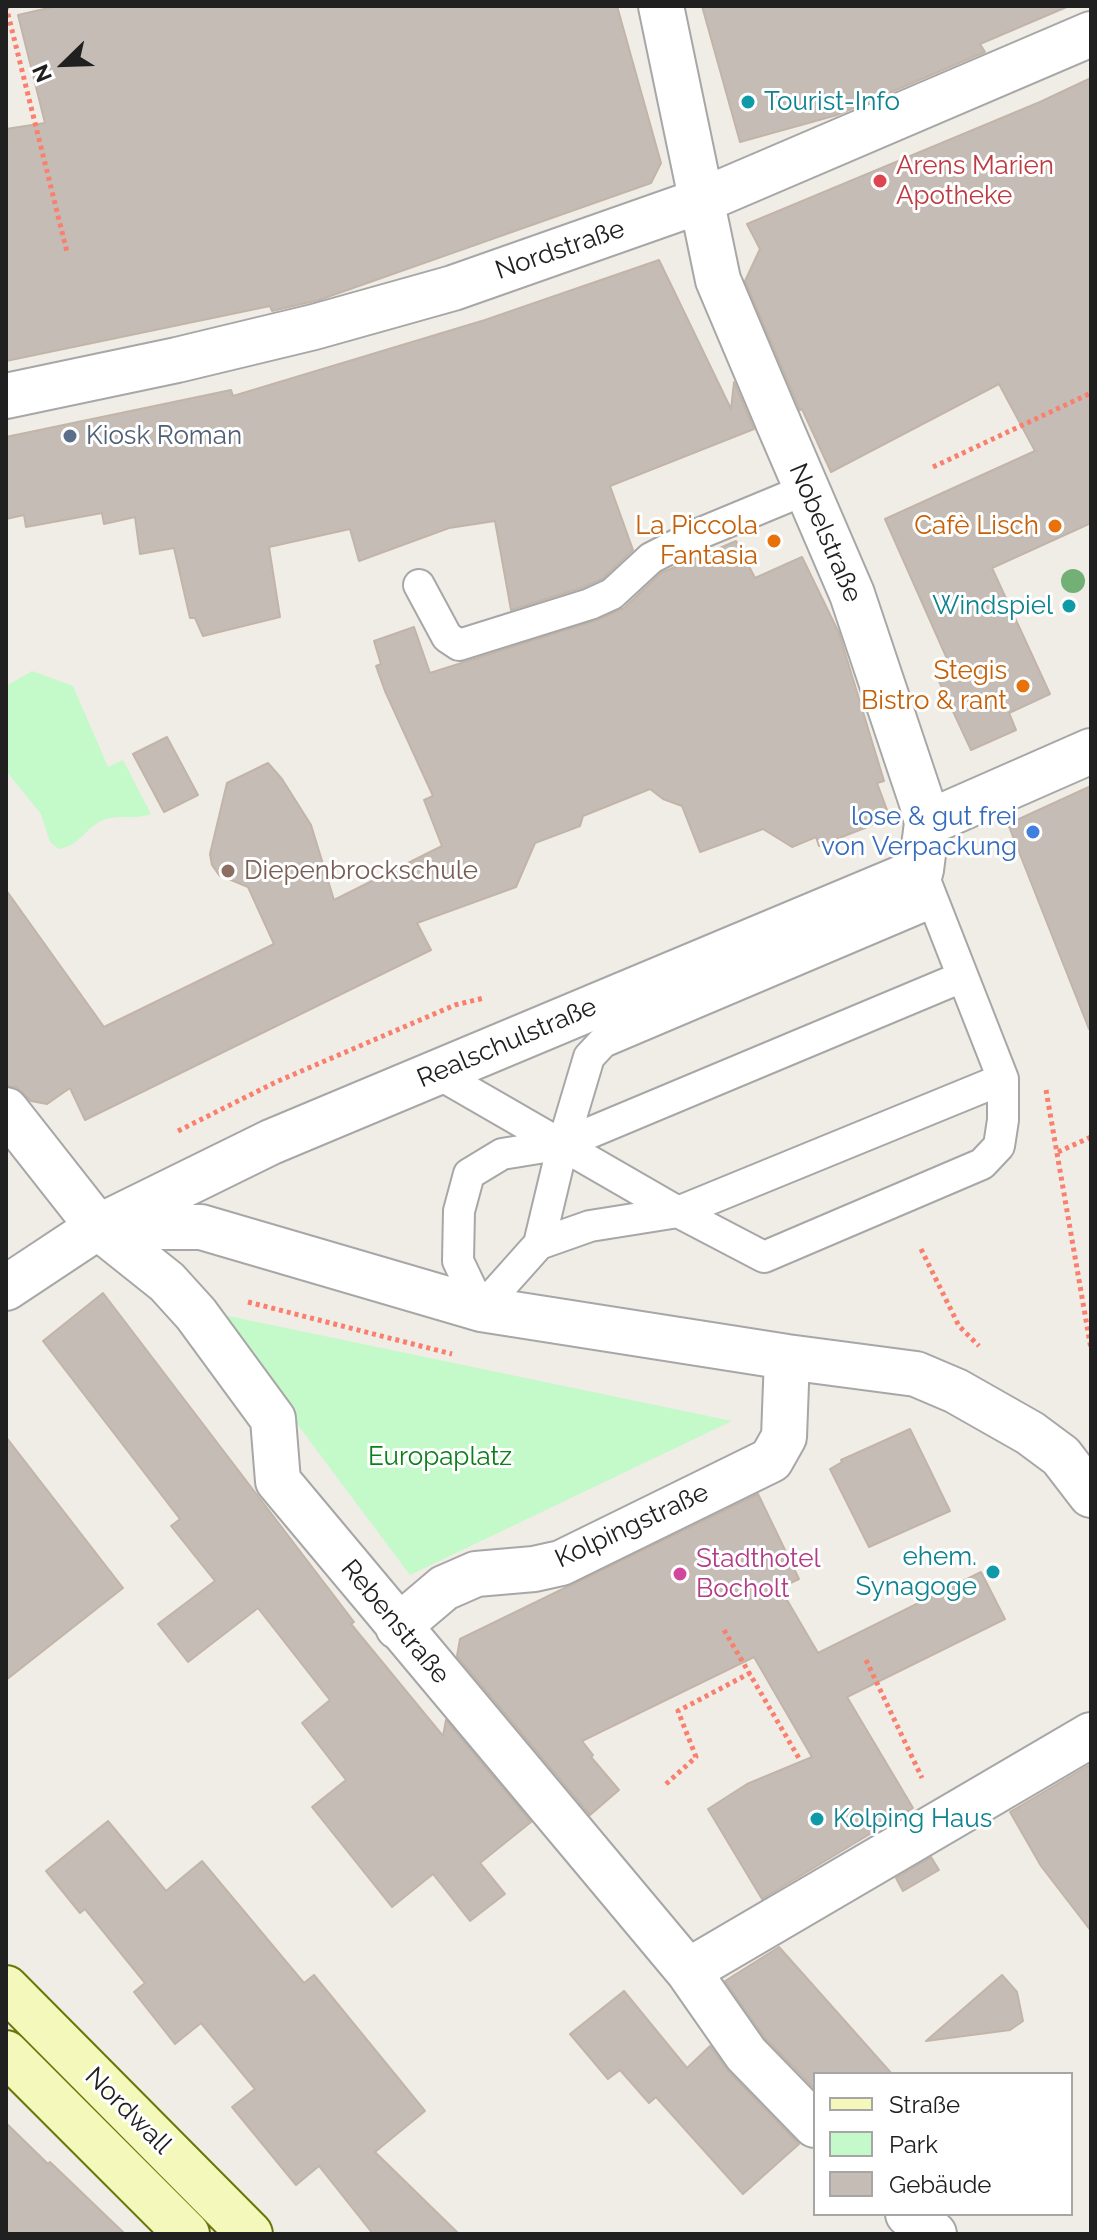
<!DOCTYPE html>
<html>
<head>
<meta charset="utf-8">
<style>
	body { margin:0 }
	#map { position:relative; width:1097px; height:2240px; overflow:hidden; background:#f0ede6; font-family:Raleway,sans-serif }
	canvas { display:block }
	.frame { position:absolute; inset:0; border:8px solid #202020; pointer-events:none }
	.legend { position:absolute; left:813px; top:2072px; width:260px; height:144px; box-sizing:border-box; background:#fff; border:2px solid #a6a6a6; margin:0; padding:10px 14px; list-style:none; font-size:24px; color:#202020 }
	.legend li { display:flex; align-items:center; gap:16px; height:40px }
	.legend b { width:40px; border:2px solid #a6a6a6 }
	.north { position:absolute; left:24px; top:24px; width:80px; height:80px; -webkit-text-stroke:6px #fff; paint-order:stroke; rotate:247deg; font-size:22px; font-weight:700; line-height:32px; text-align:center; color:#202020 }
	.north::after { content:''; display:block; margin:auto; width:28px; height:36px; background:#202020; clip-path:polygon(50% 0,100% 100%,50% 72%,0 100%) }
</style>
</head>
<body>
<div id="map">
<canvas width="1097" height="2240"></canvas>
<div class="frame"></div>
<ul class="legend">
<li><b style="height:10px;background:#f4f9bb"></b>Straße</li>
<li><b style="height:22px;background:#c4f9ca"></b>Park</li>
<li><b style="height:22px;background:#c5bdb5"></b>Gebäude</li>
</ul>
<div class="north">N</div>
</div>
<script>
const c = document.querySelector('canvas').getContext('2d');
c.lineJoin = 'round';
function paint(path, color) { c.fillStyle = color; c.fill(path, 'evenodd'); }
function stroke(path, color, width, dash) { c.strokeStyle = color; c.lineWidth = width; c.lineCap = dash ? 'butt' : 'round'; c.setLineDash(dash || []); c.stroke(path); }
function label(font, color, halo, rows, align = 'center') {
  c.font = font + ' Raleway,sans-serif'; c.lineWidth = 6; c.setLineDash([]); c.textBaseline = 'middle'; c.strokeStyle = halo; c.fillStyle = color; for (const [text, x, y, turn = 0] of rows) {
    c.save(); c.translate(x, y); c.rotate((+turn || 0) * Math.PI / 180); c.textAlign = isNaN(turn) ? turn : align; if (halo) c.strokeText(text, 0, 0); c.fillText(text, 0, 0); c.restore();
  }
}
paint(new Path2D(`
	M32 671 73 686 108 767 123 760 151 814C133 821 118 813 101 821 84 830 80 845 59 849L50 842 41 814 6 771V686Z
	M214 1313 732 1421 410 1575Z`), '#c4f9ca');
const building = new Path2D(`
	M57 6H617L661 163 651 183 319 300 272 311 270 306 6 361V129L45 123 18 15Z
	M702 6H1069L980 44 985 52 837 115 740 142Z
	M1091 78V523L992 568 1050 694 1009 713 1016 730 971 750 937 677 952 670 885 519 1035 451 999 384 831 472 802 409 800 410 745 281 760 249 747 224 1040 102Z
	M659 260 731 409 734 382 754 429 610 486 633 550 602 579 584 587 511 610 495 521 449 528 359 561 350 529 269 547 280 617 203 636 195 618H190L174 548 140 554 135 517 104 524 102 513 26 527 24 515 6 519V437L231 390 233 396 485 320Z
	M736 541 755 578 802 557 839 633 884 781 877 783 890 818 819 846 816 837 792 847 763 829 700 852 682 806 663 799 650 789 583 816 580 826 535 843 516 887 417 923 431 950 85 1120 70 1088 47 1104 31 1101 16 1087 6 1086V890L104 1027 274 944 248 887 219 875 212 865 210 854 227 783 268 763 282 779 311 825 334 900 442 846 424 800 433 796 385 691 376 666 381 664 374 641 414 627 430 673 597 620 624 608 661 573Z
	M167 737 198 795 164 812 133 754Z
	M1091 786V1029H1089L1008 824Z
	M103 1293 354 1622 351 1624 443 1736 446 1720 531 1822 480 1863 505 1894 470 1921 433 1874 392 1907 312 1807 346 1780 302 1723 330 1700 258 1608 188 1662 158 1624 215 1581 171 1526 180 1519 43 1341Z
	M910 1429 950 1511 869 1547 830 1469 842 1462 841 1460Z
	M6 1437 123 1588 6 1680Z
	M758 1494 799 1579 780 1588 818 1653 981 1572 1005 1619 847 1697 913 1808 762 1899 708 1809 747 1784 812 1757 754 1657 582 1741 593 1755 591 1757 619 1790 590 1815 457 1656 460 1639Z
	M1091 1764V1931L1041 1866 1010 1812Z
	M108 1821 166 1891 202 1861 304 1983 314 1975 425 2111 375 2152 459 2234H373L319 2166 296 2185 232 2107 255 2089 201 2023 175 2044 134 1992 145 1983 85 1909 80 1913 46 1871Z
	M931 1857 939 1870 903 1891 896 1878Z
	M779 1947 812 1984 892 2074H815V2089L765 2038 725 1981Z
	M1002 1975 1017 1992 1023 2021 1010 2030 926 2041Z
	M624 1991 687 2068 710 2046 728 2071 799 2144 743 2194 656 2097 649 2103 620 2070 608 2079 570 2034Z
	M6 2123 48 2164 50 2162 125 2234H6Z`);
paint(building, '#c5bdb5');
stroke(building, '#c2b4a8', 2);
const service = new Path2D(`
	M419 585 447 637 459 645 590 604 612 594 651 558 696 535 807 489
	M962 977 563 1144 502 1154 469 1174 459 1211 458 1261 481 1309 539 1244 590 1226 678 1212 1003 1079
	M437 1073 678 1212 764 1257 982 1164 999 1146 1003 1120V1079L921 870
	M539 1244 563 1144 589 1057 603 1042 933 902`);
const pedestrian = new Path2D(`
	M661 6 718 280 778 422
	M6 396 177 360 314 327 453 288 703 200 1091 34
	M6 1110 98 1227`);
const minor = new Path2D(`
	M927 823 1091 751
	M98 1227 167 1282 196 1314 273 1419 278 1481 688 1971 746 2054 815 2125
	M109 1227H201L481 1309 787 1357 916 1374 956 1391 1030 1433 1061 1456 1091 1495
	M6 1288 98 1227 271 1142 921 870 927 823 922 803 852 594 778 422
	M398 1627 444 1588 476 1574 534 1569 561 1563 771 1460 784 1437 787 1357
	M688 1971 1091 1735
	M908 2214 934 2234`);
const secondary = new Path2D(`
	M6 1988 250 2234
	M6 2053 187 2234`);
stroke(service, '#a7a7a7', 34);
stroke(pedestrian, '#a7a7a7', 48);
stroke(minor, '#a7a7a7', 48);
stroke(secondary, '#687706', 48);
stroke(new Path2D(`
	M6 6 67 252
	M933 467 1091 393
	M1046 1090 1091 1349
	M178 1131 276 1082 455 1005 484 998
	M1058 1152 1091 1137
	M921 1249 959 1326 979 1346
	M248 1302 452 1354
	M724 1630 800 1760
	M866 1660 922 1778
	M666 1784 696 1757 678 1711 750 1673`), '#f9806f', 5, [4, 4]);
stroke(service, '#fff', 30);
stroke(pedestrian, '#fff', 44);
stroke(minor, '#fff', 44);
stroke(secondary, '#f4f9bb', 44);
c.fillStyle = '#73b075';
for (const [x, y] of [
	[1073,581]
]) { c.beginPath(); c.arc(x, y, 12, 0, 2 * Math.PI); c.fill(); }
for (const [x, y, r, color] of [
	[748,102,8,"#0f9aa8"],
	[880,181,8,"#e0444e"],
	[70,436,8,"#5c6f8a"],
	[1055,526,8,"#e8710a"],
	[774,541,8,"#e8710a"],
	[1069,606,8,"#0f9aa8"],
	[1023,686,8,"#e8710a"],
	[1033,832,8,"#3f7fe0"],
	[228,871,8,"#8d6e63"],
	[993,1572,8,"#0f9aa8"],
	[680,1574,8,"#d1479c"],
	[817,1819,8,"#0f9aa8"]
]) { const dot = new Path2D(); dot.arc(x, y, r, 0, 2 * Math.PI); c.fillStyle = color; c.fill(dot); stroke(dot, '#fff', 3); }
label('26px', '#0d838f', '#fff', [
	["Tourist-Info",764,102],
	["Windspiel",1053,606,"right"],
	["ehem.",977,1557,"right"],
	["Synagoge",977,1587,"right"],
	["Kolping Haus",833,1819]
], 'left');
label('26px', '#be3a42', '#fff', [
	["Arens Marien",896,166],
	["Apotheke",896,196]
], 'left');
label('26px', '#202020', '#fff', [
	["Nordstraße",560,250,-19],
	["Nobelstraße",825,533,67],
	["Realschulstraße",507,1043,-23],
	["Kolpingstraße",632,1526,-25],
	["Rebenstraße",395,1622,50],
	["Nordwall",128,2111,45]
]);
label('26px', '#4e5e75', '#fff', [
	["Kiosk Roman",86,436]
], 'left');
label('26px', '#c56008', '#fff', [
	["La Piccola",758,526],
	["Fantasia",758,556],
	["Cafè Lisch",1039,526],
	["Stegis",1007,671],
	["Bistro & rant",1007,701]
], 'right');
label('26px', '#366cbe', '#fff', [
	["lose & gut frei",1017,817],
	["von Verpackung",1017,847]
], 'right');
label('26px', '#785e54', '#fff', [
	["Diepenbrockschule",244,871]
], 'left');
label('26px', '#0d7f19', '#fff', [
	["Europaplatz",440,1457]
]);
label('26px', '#b23c85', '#fff', [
	["Stadthotel",696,1559],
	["Bocholt",696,1589]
], 'left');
</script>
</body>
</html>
